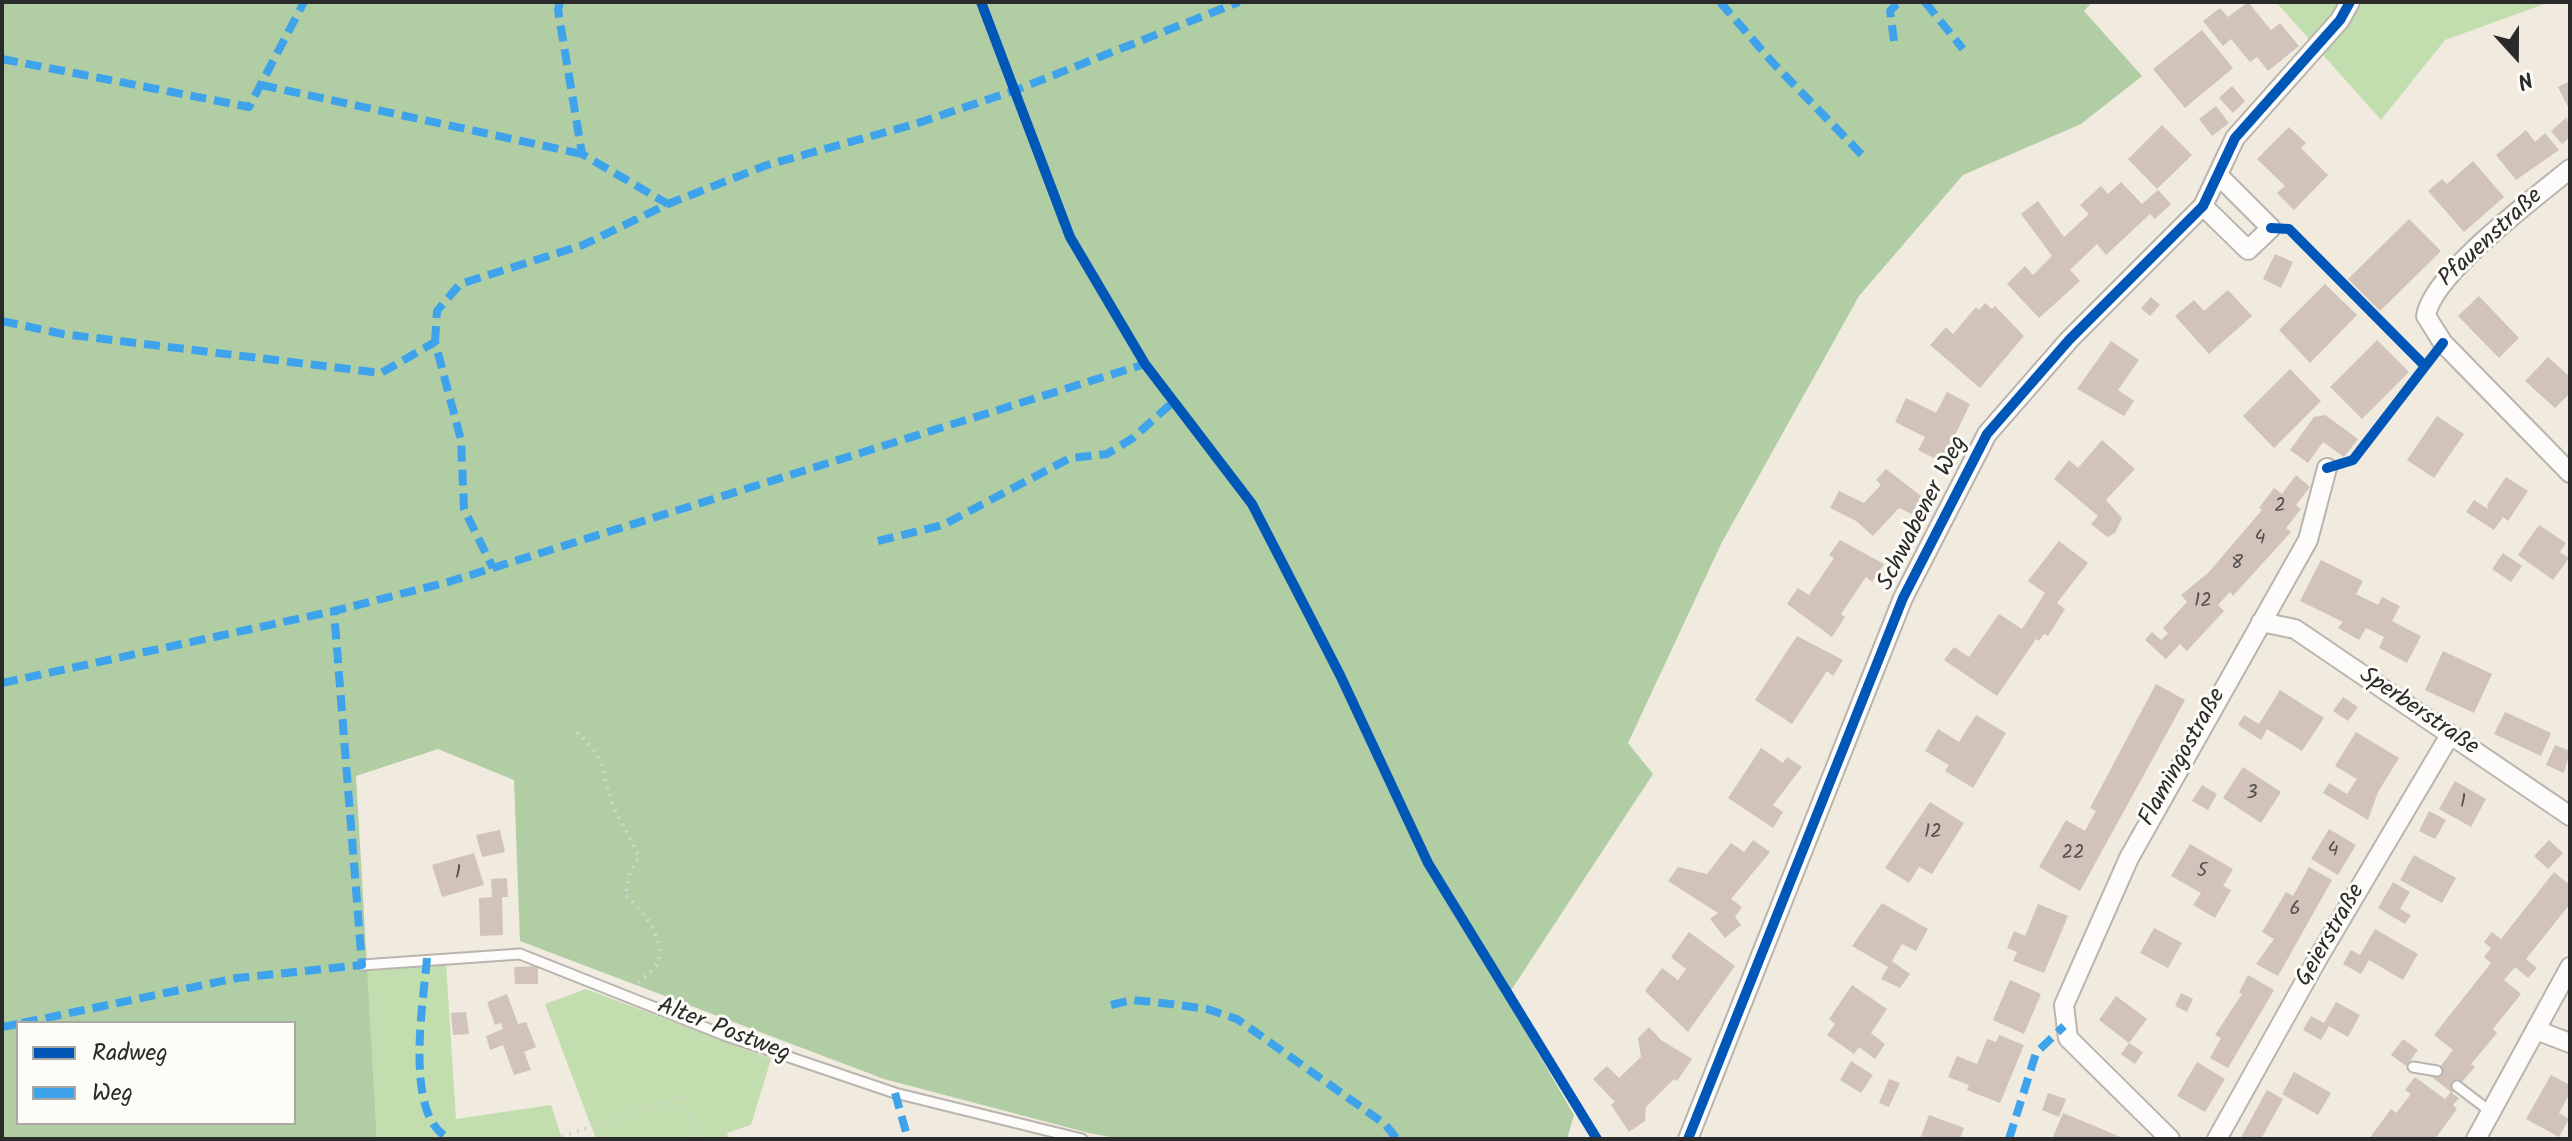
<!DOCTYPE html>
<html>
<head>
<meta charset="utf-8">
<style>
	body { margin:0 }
	#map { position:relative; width:2572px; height:1141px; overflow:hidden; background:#f0eadf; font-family:Kalam,sans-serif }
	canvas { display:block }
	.frame { position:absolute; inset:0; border:4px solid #2b2b2b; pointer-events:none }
	.legend { position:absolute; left:16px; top:1021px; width:280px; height:104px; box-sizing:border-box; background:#fdfcf7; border:2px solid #a9a8a5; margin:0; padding:10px 14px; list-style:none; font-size:24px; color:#2b2b2b }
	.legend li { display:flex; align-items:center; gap:16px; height:40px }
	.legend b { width:40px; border:2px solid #a9a8a5 }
	.north { position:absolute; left:2476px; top:16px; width:80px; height:80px; -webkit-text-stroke:6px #fdfcf7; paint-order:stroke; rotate:159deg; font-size:22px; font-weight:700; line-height:32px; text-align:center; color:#2b2b2b }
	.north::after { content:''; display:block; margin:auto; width:28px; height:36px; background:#2b2b2b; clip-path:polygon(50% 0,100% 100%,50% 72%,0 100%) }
</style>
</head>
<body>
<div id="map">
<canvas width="2572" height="1141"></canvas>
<div class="frame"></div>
<ul class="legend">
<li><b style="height:10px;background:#0057b8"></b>Radweg</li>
<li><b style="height:10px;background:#3ea3eb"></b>Weg</li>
</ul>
<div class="north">N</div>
</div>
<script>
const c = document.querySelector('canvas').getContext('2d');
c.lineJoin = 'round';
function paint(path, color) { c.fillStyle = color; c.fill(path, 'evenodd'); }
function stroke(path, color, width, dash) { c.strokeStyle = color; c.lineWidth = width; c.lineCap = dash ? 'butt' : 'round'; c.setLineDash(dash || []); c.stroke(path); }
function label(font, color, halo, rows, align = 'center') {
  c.font = font + ' Kalam,sans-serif'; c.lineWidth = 6; c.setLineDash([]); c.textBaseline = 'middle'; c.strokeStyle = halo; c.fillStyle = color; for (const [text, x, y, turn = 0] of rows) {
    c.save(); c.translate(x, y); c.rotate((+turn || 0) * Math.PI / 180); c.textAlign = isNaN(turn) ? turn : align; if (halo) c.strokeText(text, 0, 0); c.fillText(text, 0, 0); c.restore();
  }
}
paint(new Path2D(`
	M2276 2H2550L2445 40 2381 120Z
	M446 963 456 1119 551 1105 562 1139H377L367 971Z
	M586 989 771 1059 751 1125 727 1133 729 1139H596L545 1004Z`), '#c3deae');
paint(new Path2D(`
	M2 2H2092L2084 11 2142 76 2081 124 1963 175 1859 296 1721 544 1628 743 1653 774 1506 998 1574 1115 1567 1139H1120L1089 1133 884 1079 520 941 514 780 438 749 356 776 377 1139H2ZM18 1023H294V1123H18Z`), '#b1cda4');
paint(new Path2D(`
	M2248 2 2271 30 2280 23 2299 46 2268 71 2257 57 2250 62 2231 39 2223 46 2203 21 2220 8 2228 17Z
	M2202 30 2233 68 2185 108 2153 69Z
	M2570 81V111L2558 87Z
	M2232 86 2245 101 2233 113 2219 98Z
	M2216 106 2229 123 2212 136 2199 119Z
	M2567 117 2570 137 2562 144 2551 131Z
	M2162 125 2192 155 2157 189 2128 159Z
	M2289 127 2306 143 2301 148 2328 175 2294 210 2277 193 2285 186 2257 159Z
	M2526 130 2535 142 2545 133 2559 150 2516 180 2496 155Z
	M2473 161 2504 197 2464 232 2428 191 2442 179 2447 184Z
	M2121 182 2142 204 2158 190 2171 204 2155 219 2150 214 2106 255 2097 244 2070 270 2080 281 2039 318 2007 284 2025 266 2033 275 2052 256 2021 214 2038 201 2064 237 2089 214 2080 205 2101 186 2108 194Z
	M2409 219 2441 251 2380 311 2348 279Z
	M2275 254 2293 262 2281 288 2263 279Z
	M2325 284 2357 315 2310 363 2279 330Z
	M2228 290 2252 316 2209 354 2175 316 2194 300 2204 311Z
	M2479 296 2519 338 2499 358 2458 316Z
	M2151 297 2160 305 2150 316 2141 308Z
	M1985 303 1992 309 1995 306 2024 336 1980 388 1930 345 1946 327 1953 334 1976 307 1979 310Z
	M2377 340 2409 372 2362 419 2330 387Z
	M2111 341 2139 360 2118 390 2134 401 2124 416 2077 389Z
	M2548 357 2570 377V393L2555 408 2525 381Z
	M2290 369 2321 401 2274 448 2243 416Z
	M1947 392 1970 404 1942 462 1918 450 1925 437 1895 422 1906 398 1936 413Z
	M2325 415 2358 439 2344 457 2323 442 2308 463 2290 450 2314 417Z
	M2437 416 2464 434 2434 478 2407 460Z
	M2102 440 2135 469 2106 500 2122 518 2115 533 2107 537 2091 524 2098 516 2054 479 2069 460 2078 468Z
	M1886 469 1921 496 1912 514 1899 508 1873 536 1856 521 1830 508 1839 491 1864 503 1881 485 1876 480Z
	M2296 475 2310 487 2296 505 2301 509 2286 528 2291 532 2233 596 2230 592 2218 605 2224 611 2187 651 2180 644 2166 659 2145 640 2152 632 2161 640 2168 633 2163 628 2187 602 2181 595 2208 573 2262 510 2259 508 2274 488 2282 494Z
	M2506 477 2528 491 2508 521 2503 517 2494 530 2466 512 2474 500 2488 509 2487 505Z
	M2539 525 2566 543 2560 552 2569 558 2553 580 2518 555Z
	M1840 540 1884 564 1872 582 1866 577 1841 614 1845 617 1832 637 1787 604 1798 588 1809 595 1834 558 1829 555Z
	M2059 541 2088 563 2057 603 2065 609 2048 636 2044 634 2039 641 2036 639 1997 696 1944 660 1954 647 1969 657 1999 614 2022 629 2045 593 2028 581Z
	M2503 553 2522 566 2511 582 2492 569Z
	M2321 560 2363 581 2356 594 2378 605 2382 597 2400 606 2392 621 2421 636 2407 663 2379 648 2384 637 2366 628 2359 640 2338 628 2343 622 2300 601Z
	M1797 636 1843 660 1833 676 1827 671 1792 724 1755 700Z
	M2443 651 2492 674 2474 713 2425 690Z
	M2156 684 2185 700 2080 891 2039 867 2066 820 2085 831 2096 811 2090 808Z
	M2280 690 2324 718 2302 751 2267 729 2261 740 2238 725 2244 715 2259 724Z
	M2343 697 2358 707 2348 721 2333 711Z
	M2505 712 2551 733 2541 756 2494 734Z
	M1976 715 2006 733 1973 788 1945 771 1949 765 1925 751 1938 729 1959 742Z
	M2356 732 2399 758 2378 792 2368 820 2323 793 2329 783 2347 794 2357 779 2335 766Z
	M2555 745 2570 751 2564 773 2546 765Z
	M1761 748 1783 763 1787 757 1802 767 1773 805 1783 812 1773 828 1728 798Z
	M2243 767 2281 792 2261 823 2223 798Z
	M2455 781 2486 799 2471 827 2439 809Z
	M2202 785 2217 794 2208 810 2192 801Z
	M1930 802 1964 823 1932 874 1919 867 1909 883 1885 868Z
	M2429 811 2446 820 2435 839 2419 831Z
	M2329 829 2356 845 2338 875 2311 859Z
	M500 830 505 852 482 857 476 835Z
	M1753 840 1770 852 1731 899 1742 907 1735 917 1741 925 1725 938 1710 919 1718 913 1668 881 1678 867 1707 874 1731 843 1744 852Z
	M2549 840 2563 853 2548 869 2534 856Z
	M2190 844 2233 869 2223 886 2231 890 2215 918 2193 905 2201 893 2171 876Z
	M474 853 484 885 442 897 432 865Z
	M2414 855 2456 878 2442 903 2400 880Z
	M2309 867 2332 880 2278 976 2256 964 2274 939 2262 932 2286 892 2293 896Z
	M2554 872 2570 885V904L2526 959 2537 968 2528 978 2515 967 2504 980 2521 994 2493 1029 2497 1033 2471 1064 2475 1067 2452 1093 2459 1098 2453 1105 2457 1109 2435 1139H2369L2391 1109 2396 1113 2411 1094 2405 1090 2415 1077 2445 1099 2451 1092 2432 1077 2453 1050 2434 1035 2491 963 2484 957 2491 948 2484 942 2492 932 2501 939Z
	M507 878 508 897H502L503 935 480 936 479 898 492 897 491 879Z
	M2393 882 2410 892 2400 909 2411 915 2405 924 2378 908Z
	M1882 903 1928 929 1916 951 1902 944 1892 961 1910 974 1900 988 1881 979 1888 967 1852 946Z
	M2038 904 2068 916 2044 973 2013 961 2017 952 2007 948 2014 931 2025 936Z
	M2154 928 2182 943 2168 968 2140 953Z
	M2375 929 2418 954 2403 980 2369 960 2361 974 2343 964 2351 950 2360 955Z
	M1689 932 1735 966 1688 1032 1645 991 1662 968 1678 980 1686 969 1671 957Z
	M538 966V984H515L514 967Z
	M2248 975 2274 990 2228 1068 2210 1058 2221 1038 2215 1035 2242 994 2239 992Z
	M2010 980 2041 994 2024 1034 1993 1020Z
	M1852 985 1887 1009 1871 1033 1885 1044 1875 1059 1859 1047 1854 1054 1827 1035 1835 1024 1829 1019Z
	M2181 993 2193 999 2187 1012 2175 1006Z
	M507 994 518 1024 526 1022 536 1047 524 1052 531 1070 514 1075 503 1045 490 1050 486 1036 503 1029 501 1023 495 1025 487 1002Z
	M2116 996 2147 1019 2129 1043 2099 1020Z
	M2336 1002 2360 1015 2348 1037 2329 1026 2321 1040 2303 1030 2311 1016 2324 1023Z
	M466 1012 469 1034 453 1035 451 1013Z
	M1649 1027 1661 1040 1692 1059 1677 1081 1674 1079 1646 1107 1645 1121 1629 1132 1611 1105 1615 1102 1593 1079 1607 1066 1619 1078 1641 1057 1638 1038Z
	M1999 1035 2024 1045 2000 1103 1967 1090 1969 1085 1948 1077 1957 1056 1977 1064 1987 1039 1996 1042Z
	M2403 1039 2418 1050 2406 1066 2391 1055Z
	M2129 1043 2143 1052 2135 1064 2121 1054Z
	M1851 1061 1873 1075 1861 1093 1840 1080Z
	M2197 1062 2225 1079 2205 1112 2177 1096Z
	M2294 1072 2331 1093 2318 1115 2282 1094Z
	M2551 1075 2570 1085V1093L2559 1113 2569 1119 2559 1137 2526 1119Z
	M1889 1079 1900 1083 1889 1107 1879 1103Z
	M2267 1090 2283 1099 2261 1139H2240Z
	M2048 1093 2066 1099 2059 1117 2042 1110Z
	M2063 1113 2097 1127 2125 1139H2052Z
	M1929 1115 1964 1128 1960 1139H1920Z`), '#d1c3ba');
const lane = new Path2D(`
	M362 965 520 954 724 1035 895 1093 1082 1139
	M2413 1067 2437 1071
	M2457 1086 2491 1112`);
const street = new Path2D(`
	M2570 169C2535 198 2432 274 2426 316L2443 343 2570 473
	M2203 206 2248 250 2271 228 2219 176
	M2261 622 2295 629 2570 816
	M2536 1030 2570 1043
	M1688 1139 1903 598 1987 434 2069 340 2203 206 2235 138 2340 20 2350 2
	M2170 1139 2068 1038 2064 1005 2129 858 2308 540 2327 468
	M2217 1139 2318 958 2450 735
	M2476 1139 2570 967`);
stroke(lane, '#b8b5af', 13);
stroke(street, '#b8b5af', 22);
stroke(new Path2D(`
	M577 732C609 762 599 769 613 805 620 823 631 839 639 857L630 872 625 896C641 905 666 941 658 962 654 970 642 979 635 985
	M554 1139 683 1097 698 1139`), '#d6d4d1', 4, [2, 6]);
stroke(lane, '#fdfcfa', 9);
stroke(street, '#fdfcfa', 18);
stroke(new Path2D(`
	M2 2H4
	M560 2 558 10 582 154 668 204
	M1720 2 1774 64 1866 159
	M1925 2 1963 49
	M1894 41 1890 11 1899 2
	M2 59 249 107 304 2
	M261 85 582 154
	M2 321 63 334 381 373 435 342 461 440 464 509 493 568
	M435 342 437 311 460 284 583 245 668 204 767 165 915 124 1016 90 1239 2
	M878 541 943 525 1070 458 1107 454 1133 438 1174 401
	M2 683 334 611 448 582 1145 364
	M427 958C424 999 402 1120 451 1139
	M1111 1005 1133 1000 1171 1004 1207 1009 1237 1019 1385 1124 1397 1139
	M22 1023 237 978 362 965 334 611
	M2 1027 18 1024
	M895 1093 908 1139
	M2009 1139 2036 1053 2064 1026`), '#3ea3eb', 8, [16, 8]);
stroke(new Path2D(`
	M981 2 1070 237 1145 364 1252 504 1340 675 1428 863 1597 1139
	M2271 228 2289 229 2424 365
	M2327 468 2353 460 2443 343
	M1688 1139 1903 598 1987 434 2069 340 2203 206 2235 138 2340 20 2350 2`), '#0057b8', 10);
label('20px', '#54514f', null, [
	["2",2280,508],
	["4",2260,540],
	["8",2237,565],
	["12",2203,603],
	["3",2252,795],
	["1",2463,804],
	["12",1933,834],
	["4",2333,852],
	["22",2073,855],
	["5",2202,873],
	["1",458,875],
	["6",2295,911]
]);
label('24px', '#2b2b2b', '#fdfcf7', [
	["Pfauenstraße",2492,239,-43],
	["Schwabener Weg",1924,514,-63],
	["Sperberstraße",2418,713,34],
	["Flamingostraße",2184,758,-61],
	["Geierstraße",2332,936,-60],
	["Alter Postweg",723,1032,21]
]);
</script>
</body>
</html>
